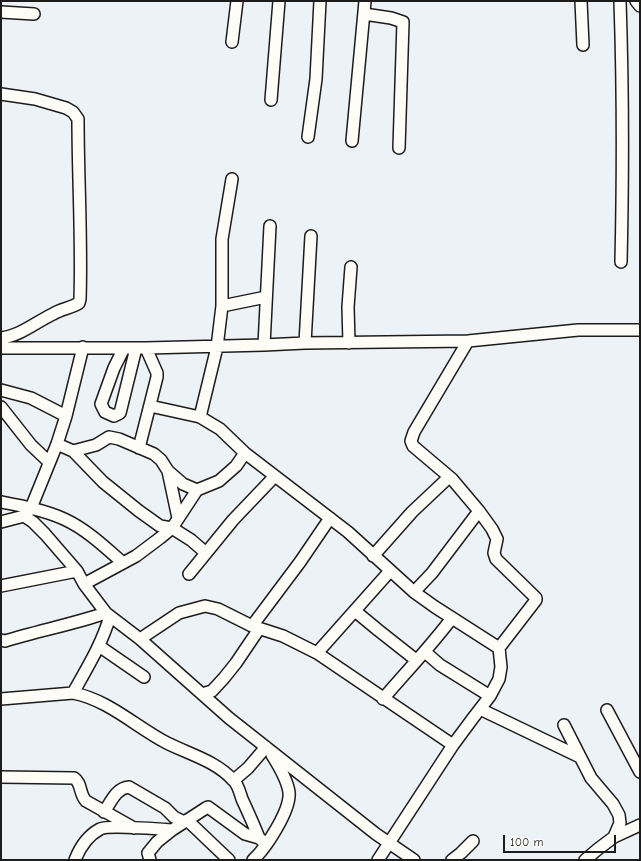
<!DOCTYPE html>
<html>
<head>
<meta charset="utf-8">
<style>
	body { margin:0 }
	#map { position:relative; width:641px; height:861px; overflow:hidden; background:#edf2f7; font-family:"Comic Neue",sans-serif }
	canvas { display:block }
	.frame { position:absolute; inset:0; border:2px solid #1c1c1c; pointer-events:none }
	.scale { position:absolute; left:503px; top:835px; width:113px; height:18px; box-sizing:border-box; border:2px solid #1c1c1c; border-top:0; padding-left:5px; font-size:12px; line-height:14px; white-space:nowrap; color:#1c1c1c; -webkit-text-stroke:3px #fdfcf7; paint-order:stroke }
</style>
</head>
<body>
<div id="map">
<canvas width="641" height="861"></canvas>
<div class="frame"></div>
<div class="scale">100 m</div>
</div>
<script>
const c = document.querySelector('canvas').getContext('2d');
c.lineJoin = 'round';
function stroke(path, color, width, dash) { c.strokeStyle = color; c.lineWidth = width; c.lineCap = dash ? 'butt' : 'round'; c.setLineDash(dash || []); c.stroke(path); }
const minor = new Path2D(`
	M581 1 583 45
	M620 1C623 88 623 175 621 262
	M636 1 640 6
	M1 12 34 14
	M364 14 391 18 403 22 399 148
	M232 42 237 1
	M1 94 35 99 66 108 73 112 78 119C78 179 82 239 80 299L79 303C71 308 61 309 53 314 36 322 20 336 1 338
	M271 100 279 1
	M308 137 316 79 320 1
	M352 141 365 1
	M232 179 222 239V306L217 347 200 417 220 429 245 453 348 532 414 592 435 607 499 648 501 667 499 679 490 696 473 718 453 745 378 860
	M222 306 266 297
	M468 341 414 432 411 441 413 446 452 479 479 511 492 529 497 539 494 553 496 559 536 598V600L499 648
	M305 343 311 236
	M349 343 348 307 351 267
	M264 345 270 226
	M1 348H146L264 345 305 343 468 341 578 330H640
	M124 348 114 368 101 404 105 412 114 416 120 413 136 348
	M1 390 31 398 66 416
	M150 406 200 417
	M1 407 31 445 49 462
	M57 444 73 451 103 482 139 511 160 526 172 528 191 540 206 553
	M139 448 157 377V373L146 348
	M73 451 96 445 109 437 119 439 154 454 161 460 168 471 183 484 197 490 219 481 236 466 245 453
	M168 471 178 518
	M1 502C22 506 44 510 64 519 86 529 105 547 123 563
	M24 516 33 522 45 534 77 571 84 584 106 613 140 639 229 718 376 834 414 860
	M1 522 24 516 31 508 57 444 66 416 83 347
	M373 556 412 512 447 479H450
	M189 574 233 520 275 476
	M84 584 136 556 160 538 172 528 197 490
	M1 586 77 571
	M414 592 432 573 479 511
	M355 611 378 630 416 660
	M252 626 300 562 330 518
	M140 639 179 613 205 606 218 609 252 626 283 636 317 653 453 745
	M1 640 5 641C38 631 73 624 106 613
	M99 646 144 677
	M425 652 440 665 490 696
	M317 653 390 571
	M73 693C87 668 102 644 110 616
	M202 694 212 691 224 678 236 663 259 629
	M1 699 73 693C109 700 136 727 167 743 189 754 216 761 233 780 238 784 240 793 242 799 248 812 254 825 259 838
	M383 699C406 672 431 646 452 618
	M480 709 580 757
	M607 710 640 772
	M564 725 591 778 613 804 619 815 620 823 614 837
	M1 777 74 778C82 783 79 794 86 801L134 828
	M234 780 248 768 266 747
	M104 812C111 802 116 788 129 787L165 808 174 817 184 822
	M187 820 229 860
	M75 860C80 847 87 836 100 829 108 825 159 829 172 830
	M150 860 148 853 157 842 172 830 206 808 208 807 245 834 259 838 266 844
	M253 860C266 848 291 810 289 792 287 779 279 766 272 755
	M452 860 461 853 473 841
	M585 860 598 849 614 837 640 825`);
stroke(minor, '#1c1c1c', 14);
stroke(minor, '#fdfcf7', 11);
</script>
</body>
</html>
